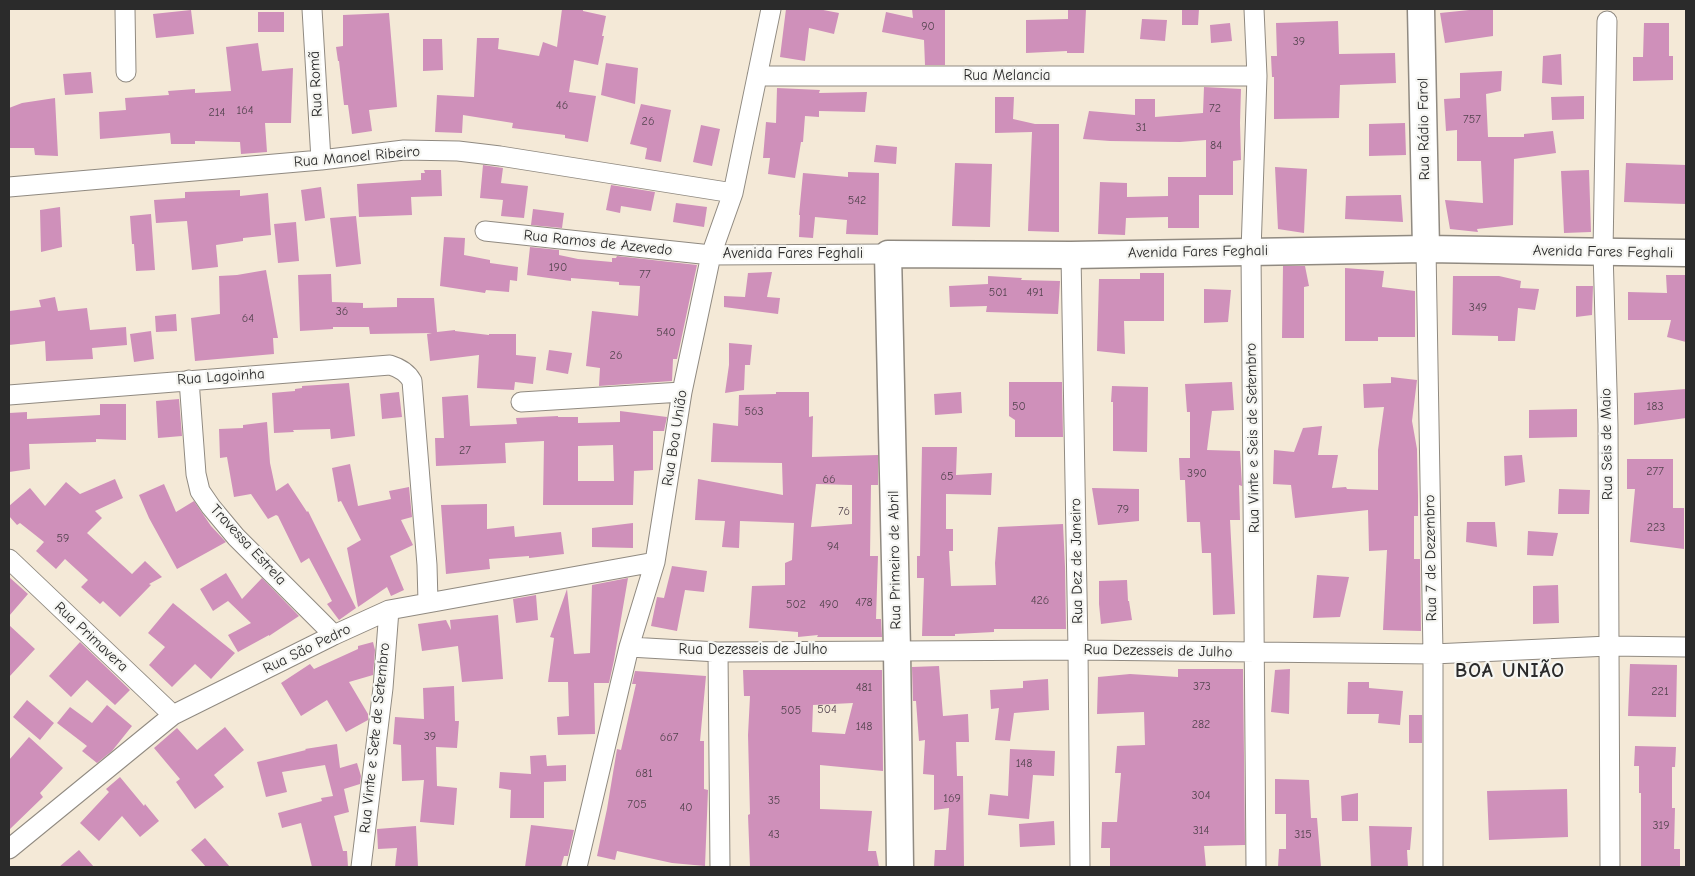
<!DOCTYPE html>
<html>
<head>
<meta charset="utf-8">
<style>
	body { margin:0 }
	#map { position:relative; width:1695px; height:876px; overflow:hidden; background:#f4e9d7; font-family:"Comic Neue",sans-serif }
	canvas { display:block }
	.frame { position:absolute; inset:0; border:10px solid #2b2b2b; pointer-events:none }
</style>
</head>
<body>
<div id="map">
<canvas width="1695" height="876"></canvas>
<div class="frame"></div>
</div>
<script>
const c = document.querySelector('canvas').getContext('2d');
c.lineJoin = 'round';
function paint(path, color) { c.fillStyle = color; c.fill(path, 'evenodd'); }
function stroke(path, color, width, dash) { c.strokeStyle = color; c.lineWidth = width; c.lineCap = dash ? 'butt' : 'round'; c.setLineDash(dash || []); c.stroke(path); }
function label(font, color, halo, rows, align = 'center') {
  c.font = font + ' "Comic Neue",sans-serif'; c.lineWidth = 4.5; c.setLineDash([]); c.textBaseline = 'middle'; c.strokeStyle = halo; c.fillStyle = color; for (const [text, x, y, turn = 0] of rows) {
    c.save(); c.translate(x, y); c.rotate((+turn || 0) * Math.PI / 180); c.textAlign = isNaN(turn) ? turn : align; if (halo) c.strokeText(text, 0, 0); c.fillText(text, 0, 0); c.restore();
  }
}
paint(new Path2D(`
	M562 9H583V11L606 16 602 36H604L598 65 574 60 569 92 596 96 588 142 565 138V135L512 128 513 123 463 115 462 133 435 132 437 95 474 97 477 38H499L498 49 539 56 543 42 557 47Z
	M786 9H818L839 13 834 34 809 28 805 61 780 57Z
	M912 9H945V65H925L924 40 882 32 886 12 913 18Z
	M1068 9H1086L1084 53H1067V51L1026 53V20L1068 19Z
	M1182 9H1199L1198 25H1182Z
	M1479 9H1493V36L1445 43 1440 13Z
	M191 10 194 34 156 38 153 14Z
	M258 12H284V32H258Z
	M389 13 397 107 369 110 372 131 352 134 348 105H344L339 61H338L336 47 343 46V15Z
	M1142 19 1167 20 1165 41 1140 39Z
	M1338 21 1339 54 1395 53 1396 83 1340 85 1339 118 1274 119V77H1272L1271 56H1277L1276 23Z
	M1230 23 1232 41 1211 43 1210 25Z
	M1644 23H1669V56H1673V80L1633 81V57H1643Z
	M423 39H442L443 70 423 71Z
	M258 43 262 71 293 68 291 123H265L267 152 241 154 240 142 195 141V144H171L170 133 100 139 99 112 126 110 125 98 169 95 168 91 195 89V93L231 91 226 47Z
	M1561 54 1562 85 1542 83 1543 56Z
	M606 63 638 68 635 104 601 95Z
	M1502 71 1501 91 1486 94 1488 137H1524V134L1553 131 1556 153 1514 159 1513 225 1477 229 1478 232 1450 229 1445 200 1483 203 1481 161H1457V130L1446 131 1444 99 1460 98V73Z
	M91 72 93 93 65 95 63 74Z
	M1204 87 1241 89 1240 123 1241 160 1233 161V195H1199V228H1168V217L1126 218 1125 235 1098 234 1100 182 1127 183V197L1168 196V177H1206V140L1180 142 1110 141 1083 139 1089 111 1135 115V99H1155V117L1203 113Z
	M777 88 820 90 819 93 867 92 865 112 819 111V117L805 116 803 142H801L795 178 768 174 770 158H763L766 122 776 123Z
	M1584 96V119L1552 120 1551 97Z
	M995 97H1014L1013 119 1035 124H1059V232L1028 231 1032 132 995 133Z
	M55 98 58 156 35 155 34 148H9V108L22 103Z
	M641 104 671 110 661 162 645 159 647 148 630 144Z
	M1405 123 1406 155 1369 156V124Z
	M701 125 720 129 712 166 693 162Z
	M876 145 897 147 896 164 874 162Z
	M955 163 992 164 990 227 952 226Z
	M1626 163 1686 165V204L1624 202Z
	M483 165 503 168 501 183 528 186 524 218 501 216 503 200 480 198Z
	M1275 167 1307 169 1304 233 1278 229Z
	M424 170H441L442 196 411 197 412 215 359 217 357 184 421 180V173H425Z
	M1589 170 1591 232 1564 233 1561 171Z
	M848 172 879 173 878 235 846 234 847 220 815 217 813 238 799 237 800 215H799L803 173 848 177Z
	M611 185 655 192 651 211 621 206 620 213 606 210Z
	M321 187 325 218 305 221 301 190Z
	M240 190V196L268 193 271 235 243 238V241L216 245 218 267 192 270 187 221 156 223 154 200 185 198V192Z
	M1401 195 1403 222 1345 219 1346 196Z
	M676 203 707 207 704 227 673 222Z
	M60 207 62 247 41 252 40 210Z
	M533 209 564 213 562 228 531 225Z
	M151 214 155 270 136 271 134 244H132L130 216Z
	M356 216 361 264 336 267 330 218Z
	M296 222 299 261 278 263 274 224Z
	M444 237 465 238 464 255 490 260V263L518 267 517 281 510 280 509 292 486 290 485 293 440 286Z
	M530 247 559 250V255L578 259 612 262V258H616L617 256 697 265 677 359H673L672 381 599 386 600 368 586 366 592 311 638 316 640 286 619 285V282L571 278V281L527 275Z
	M1283 266H1305L1309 286 1304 287V338H1282Z
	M1345 268 1384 271 1382 287 1415 291V337H1378V341H1345Z
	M266 270 278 338H273L274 354 195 361 191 318 220 314 219 276 237 275Z
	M772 272 767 297 780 298 778 314 724 307V296L745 297 748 273Z
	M1140 273H1164V321H1124L1125 354 1097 351 1099 279H1140Z
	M331 274 332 302 363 303V308L397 307V298H434L437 332 455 330V331L489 335V334H516V355L536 357 533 384 515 382 514 390 477 388 479 355 430 361 427 334 432 333 370 334 369 327H333V329L300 331 298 275Z
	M1666 275H1686V342L1667 337 1671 320H1628V292L1667 293Z
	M988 276 1022 278 1021 280 1060 281 1058 314 986 312 987 306 950 307 949 286 988 284Z
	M1453 276H1499L1521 281 1520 288 1539 289 1535 310 1518 308 1515 341H1498V336L1452 335Z
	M1576 286H1593L1592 315 1576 317Z
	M1204 289 1231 290 1228 322 1204 323Z
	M55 297 58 311 87 308 90 330 126 327 127 345 92 348 93 359 46 361 45 341 9 345V311L41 307 39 300Z
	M176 314 177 331 156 332 155 316Z
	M151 331 154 359 134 362 130 334Z
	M729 343 752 345 750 365H745L744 390 725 393 729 365Z
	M549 350 572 353 568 374 546 370Z
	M1391 377 1417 380 1412 421 1417 449 1418 496V516H1414V559H1420L1421 631 1383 630 1387 550 1369 551 1368 510 1295 518 1291 485 1273 484 1274 450 1294 452 1303 428 1322 426 1318 455H1338L1332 488 1346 487 1347 489 1378 490V450L1384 407 1364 408 1363 384 1391 383Z
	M1009 382H1062L1063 437H1015V420L1009 416Z
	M1232 382 1234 410 1212 411 1207 450 1240 451 1242 486 1239 485 1240 520H1230L1235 614 1213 615 1211 553H1202L1200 522H1187L1185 480H1180L1179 458H1190V412H1187L1185 384Z
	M349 383 355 436 331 439 330 429 293 430 294 432 274 433 272 393 295 391V389L302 388V386Z
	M1112 386 1148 387 1147 452 1113 451V402H1111Z
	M1686 389V418L1634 425V393Z
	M399 392 402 417 382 419 380 394Z
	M776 392H809V417L813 416 812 457 878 455V485H871L870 556H878L876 619H881L882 637H817L818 635 798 637V632L749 628 752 586 785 585V563L792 560 794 523 740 521 739 548 722 547 725 521 695 520 698 479 783 495 782 463 711 462 713 423 738 426 739 395 776 394ZM816 484 852 485V524L811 527Z
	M961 392 962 413 935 415 934 394Z
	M468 395 470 426 517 424 516 418 558 416V417H578V423L620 422V411L667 417 664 431H653V470L634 471 633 505H543L544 441 505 443 506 463 436 466 435 438H444L442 397ZM613 445 614 481H578V446Z
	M179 399 182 436 158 438 156 401Z
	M100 404H126V440L96 439V442L29 444 30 469 9 472V413L27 412V419L100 415Z
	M1577 409V437L1529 438V410Z
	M267 422 270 463 276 491 288 483 307 512 308 511 356 608 339 620 327 604 332 601 309 558 301 563 278 516 276 515 268 519 251 494 234 497 227 457 220 458 219 429 243 428V425Z
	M922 447H957L956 475 992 473 991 495 946 494V529H953V551H949L951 586 996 585 995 563 998 527 1063 524 1065 567 1066 629H994V632L955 634V636H922L924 578H917V556H920Z
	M1522 455 1525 482 1505 486 1504 456Z
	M1627 459H1673V508H1684V549L1630 542 1635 489H1627Z
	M350 464 358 506 391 499 389 491 409 487 412 517 401 520 413 545 390 556 404 590 391 596 387 587 358 607 347 548 361 540 341 501 338 502 332 468Z
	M115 479 123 498 95 511 102 518 87 533 132 574 145 561 162 577 149 584 151 585 120 617 103 601 100 604 81 587 88 580 65 559 56 569 36 551 44 542 20 523 17 525 9 516V506L30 488 45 506 66 482 80 494Z
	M164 484 176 512 194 501 211 526 226 542 177 569 149 518 139 495Z
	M1092 488 1139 489V521L1098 525Z
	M1559 489 1590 490 1589 514H1558Z
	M487 504V529L514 526 515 537 561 532 564 554 529 558V556L489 559 490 569 446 574 441 505Z
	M1467 522H1495L1497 547 1466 542Z
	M633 523V548L592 547V528Z
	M1528 531 1558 533 1553 556 1527 555Z
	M672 566 707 571 704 592 685 590 677 631 651 626 657 597 664 598Z
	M226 573 242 599 262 578 299 616 269 636V635L238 652 228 635 251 623 228 601 213 611 200 589Z
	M1317 575 1349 577 1340 617 1313 618Z
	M9 577 28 594 9 616Z
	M628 578 614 660 609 683H594L595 734 558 735 557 717 569 716 568 682H548L554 638 550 637 567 589 574 654 590 653 592 585Z
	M1127 580 1128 601H1129L1132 620 1101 624 1099 604V581Z
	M1558 585 1559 623 1533 624V586Z
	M536 595 538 620 516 623 513 599Z
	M173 603 235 653 211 679 195 664 172 687 149 665 165 647 148 633Z
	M498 615 503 679 462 682 458 646 422 651 418 624 446 620 451 630 450 620Z
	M9 625 35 649 9 677Z
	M80 642 130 690 115 705 87 680 71 697 49 676Z
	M373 642 375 650 373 675 349 682 368 714V720L346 732 327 700 301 716 281 683 310 664 314 669 358 649V646Z
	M1630 664 1677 665 1676 717 1628 716Z
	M939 666 943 716 968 714 969 742H956L957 776H963L964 867H934L935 850H946L949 808 934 810V775L923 774 925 740 919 741 916 701H913L912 667Z
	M1178 669H1243L1245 845 1204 846 1206 867H1110V848H1101L1102 822H1117L1121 773H1115L1117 746 1145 745 1144 712 1097 714 1098 677 1130 674 1178 677Z
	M1290 669 1289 714 1271 712 1275 670Z
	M743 670H882L883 771 820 765V809L872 811 868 851H876L879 867H750L748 815 750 814 748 735 750 696H744ZM853 703 845 734 812 732 813 705Z
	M635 671 706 676 700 741H704V789L708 790 705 866 672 863 617 851 615 860 597 856 607 809 617 749 621 750 636 684H632Z
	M1048 679 1049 710 1014 713 1010 741 995 740 999 708 991 709 990 690 1023 688V681Z
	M1348 682H1369V688L1403 691 1400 725 1378 723 1379 714H1347Z
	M454 686 455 721H459L457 748 436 747 437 786 457 788 454 825 420 822 424 780 402 781 401 745 393 744 395 717 424 719 423 688Z
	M27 700 54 723 40 740 13 717Z
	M107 705 132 726 112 751 97 763 82 751 87 746 57 723 70 707 92 723Z
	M1409 715H1422V743H1409Z
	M225 727 244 750 214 775 224 787 195 809 176 782 180 779 154 748 177 728 197 750Z
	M29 737 63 768 40 793 43 797 9 830V760Z
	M337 744 340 768 357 763 361 776 360 784 344 789 349 812 334 816 343 851H347L348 867H312L301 823 282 828 278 813 322 801 321 798 333 796 325 765 282 772 287 792 266 797 257 762 306 750 305 749Z
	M1635 746 1676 747 1675 767H1672V808H1675L1674 849H1680V867H1641V793H1639V766H1634Z
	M1010 749 1055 751 1054 776 1033 775 1029 819 988 815 990 794 1008 796Z
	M546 755 547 766 566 765V781L544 782V818H510L511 790 499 788 500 772 531 774 530 756Z
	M120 777 144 806 145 804 159 821 140 837 122 816 99 841 80 823 109 792 106 789Z
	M1275 779 1309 780 1311 818H1317L1321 867H1278L1279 849H1286V814H1275Z
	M1567 789 1568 837 1489 840 1487 791Z
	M1358 793V821H1342L1341 796Z
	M1054 821 1055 845 1020 847 1019 824Z
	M531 825 574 830 568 856H564L561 867H525Z
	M416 826 418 867H395L397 848 378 849 377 829Z
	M1369 826 1412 827 1410 850H1407L1408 867H1371Z
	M205 838 230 867H206L191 850Z
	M79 850 94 867H59Z`), '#cf90ba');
const street = new Path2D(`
	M125 9 126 72
	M312 9 321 160
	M1254 9 1257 76 1251 251 1256 867
	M1607 21 1603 251 1608 425 1610 867
	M757 76H1257
	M9 187 321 160 404 150 458 151 500 156 733 193
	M485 231 711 255 888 254
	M1426 249 1433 654V867
	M1071 255 1078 650 1080 867
	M189 380 196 474 200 491 211 507 236 537 334 635
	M9 395 390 365C400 368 407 372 412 381L427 565 428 602
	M521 402 682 392
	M9 559 173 715
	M629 647 718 652 1078 650 1433 654 1609 646 1686 647
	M718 652 720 867
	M9 849 173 715 334 635 389 610 655 562
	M361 867 383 688 389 610
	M577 867 629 647 655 562 682 392 711 255 733 193 771 9`);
const secondary = new Path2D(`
	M1421 9 1426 249
	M900 867 897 650 888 254 1071 255 1426 249 1686 253`);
stroke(street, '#908a81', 21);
stroke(secondary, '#908a81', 29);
stroke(street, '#fff', 19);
stroke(secondary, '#fff', 26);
label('12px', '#54444f', null, [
	["90",928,27],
	["39",1299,42],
	["46",562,106],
	["72",1215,109],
	["164",245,111],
	["214",217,113],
	["757",1472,120],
	["26",648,122],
	["31",1141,128],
	["84",1216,146],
	["542",857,201],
	["190",558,268],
	["77",645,275],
	["501",998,293],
	["491",1035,293],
	["349",1478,308],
	["36",342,312],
	["64",248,319],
	["540",666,333],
	["26",616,356],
	["50",1019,407],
	["183",1655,407],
	["563",754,412],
	["27",465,451],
	["277",1655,472],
	["390",1197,474],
	["65",947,477],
	["66",829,480],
	["79",1123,510],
	["76",844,512],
	["223",1656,528],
	["59",63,539],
	["94",833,547],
	["426",1040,601],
	["478",864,603],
	["502",796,605],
	["490",829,605],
	["373",1202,687],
	["481",864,688],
	["221",1660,692],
	["504",827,710],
	["505",791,711],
	["282",1201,725],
	["148",864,727],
	["39",430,737],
	["667",669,738],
	["148",1024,764],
	["681",644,774],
	["304",1201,796],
	["169",952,799],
	["35",774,801],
	["705",637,805],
	["40",686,808],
	["319",1661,826],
	["314",1201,831],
	["43",774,835],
	["315",1303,835]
]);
label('15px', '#2b2b2b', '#f6f6f2', [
	["Rua Melancia",1007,76],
	["Rua Romã",316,84,-93],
	["Rua Rádio Farol",1424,129,-91],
	["Rua Manoel Ribeiro",357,157,-5],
	["Rua Ramos de Azevedo",598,243,6],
	["Avenida Fares Feghali",1198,252,-1],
	["Avenida Fares Feghali",1603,252,1],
	["Avenida Fares Feghali",793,254],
	["Rua Lagoinha",221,377,-4],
	["Rua Boa União",675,438,-81],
	["Rua Vinte e Seis de Setembro",1253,438,-91],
	["Rua Seis de Maio",1607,444,-91],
	["Travessa Estrela",248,545,47],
	["Rua 7 de Dezembro",1431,558,-91],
	["Rua Primeiro de Abril",895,560,-91],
	["Rua Dez de Janeiro",1077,561,-91],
	["Rua Primavera",91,637,43],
	["Rua São Pedro",307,649,-26],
	["Rua Dezesseis de Julho",753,650],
	["Rua Dezesseis de Julho",1158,651,1],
	["Rua Vinte e Sete de Setembro",375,738,-84]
]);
c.letterSpacing = '1px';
label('bold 20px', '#2b2b2b', '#f6f6f2', [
	["BOA UNIÃO",1510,671]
]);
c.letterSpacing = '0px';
</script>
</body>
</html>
